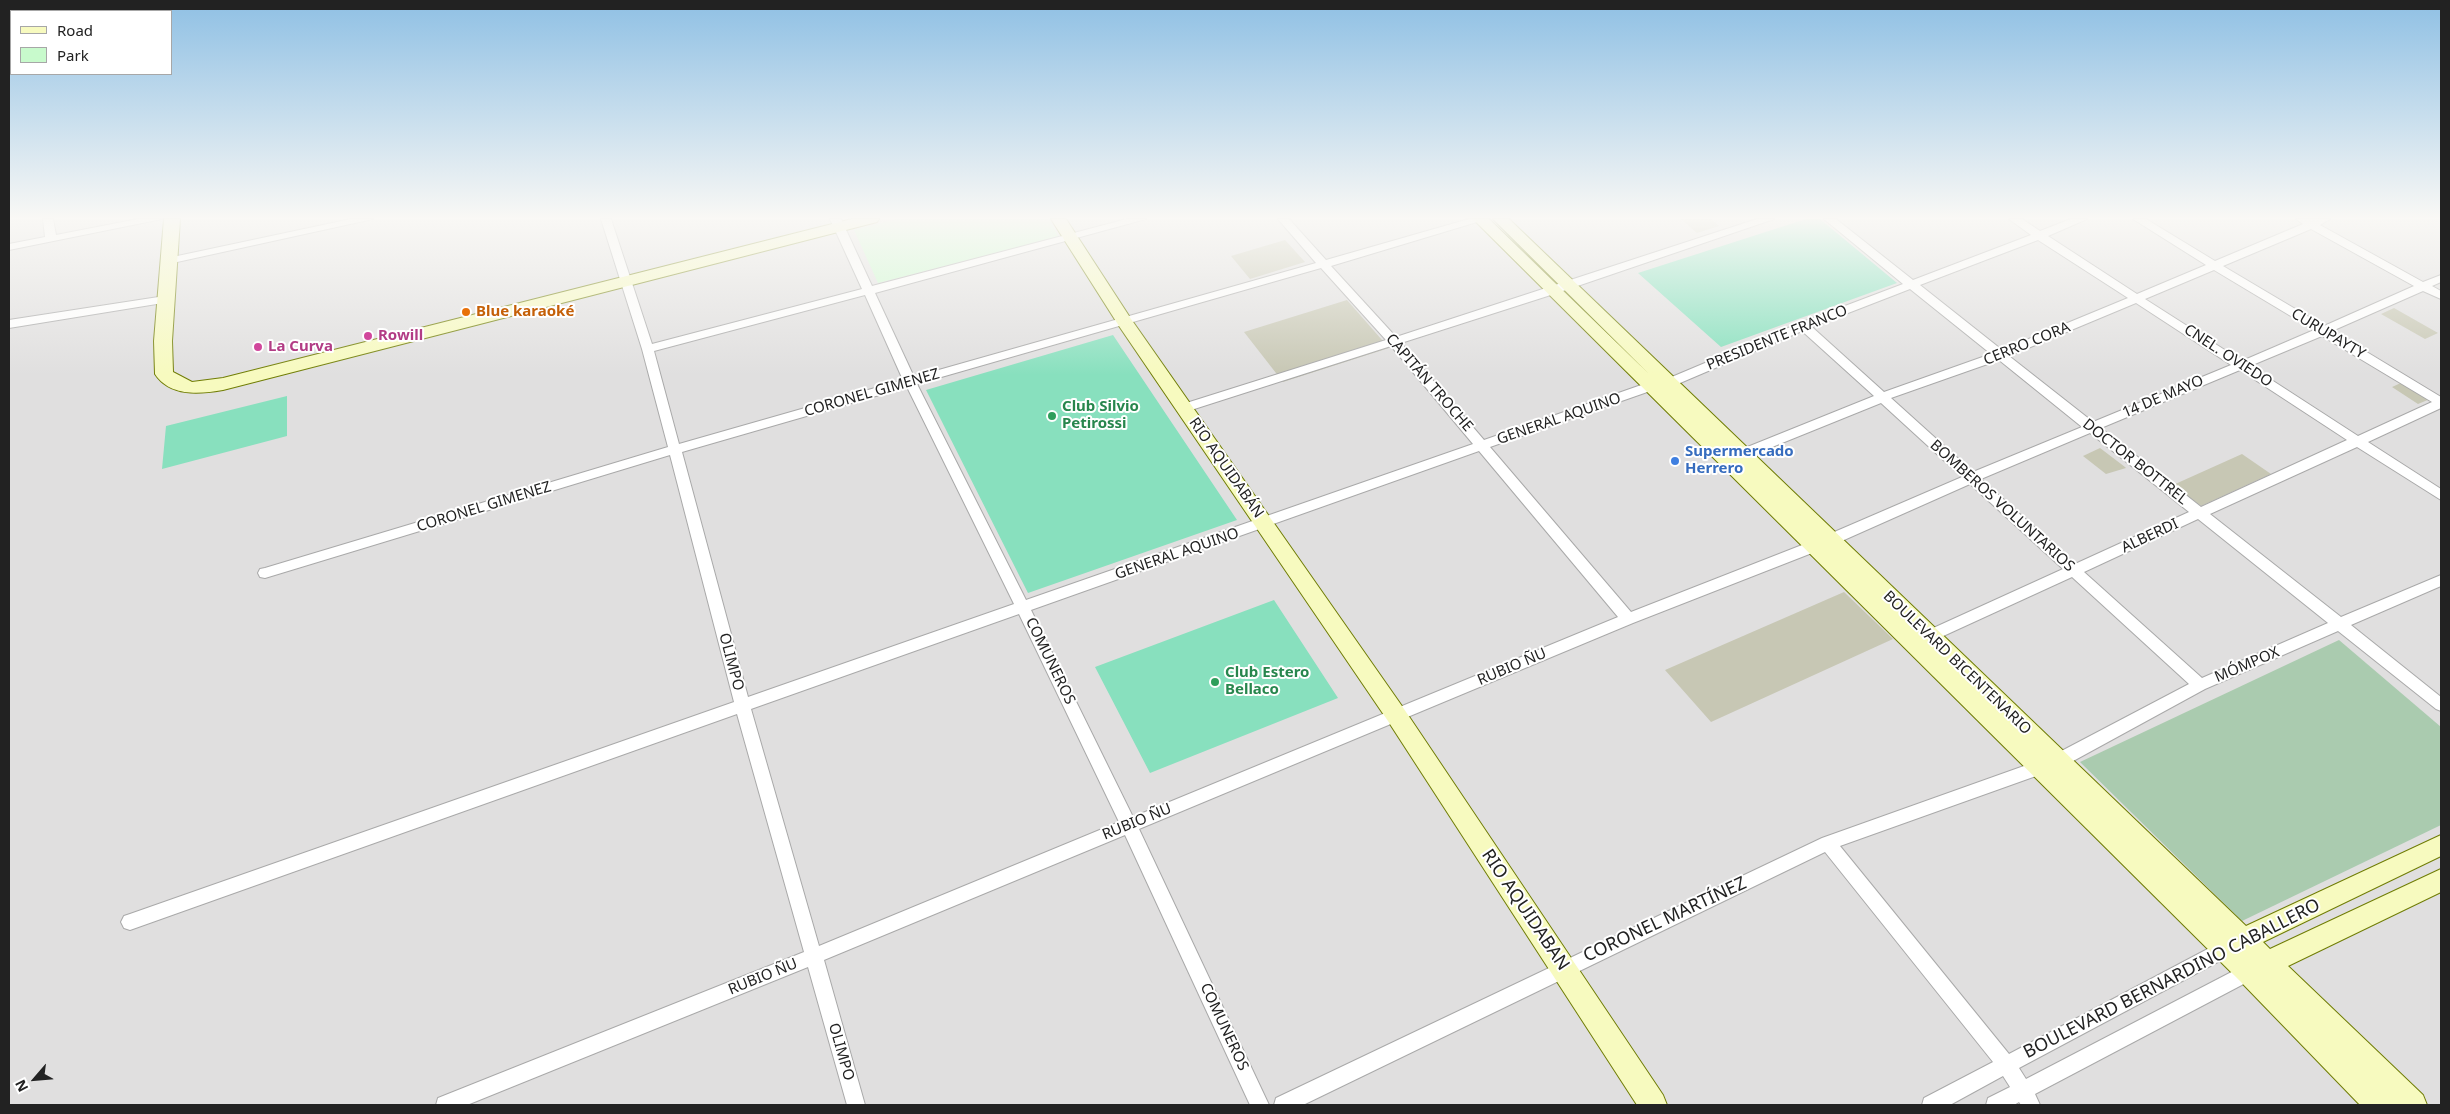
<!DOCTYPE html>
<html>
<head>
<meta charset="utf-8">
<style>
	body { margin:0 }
	#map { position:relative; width:2450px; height:1114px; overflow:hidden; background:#f2efe9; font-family:"Noto Sans",sans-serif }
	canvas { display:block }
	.frame { position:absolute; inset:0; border:10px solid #222; pointer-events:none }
	.legend { position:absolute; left:10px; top:10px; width:162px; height:65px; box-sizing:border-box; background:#fff; border:1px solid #a7a7a7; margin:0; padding:6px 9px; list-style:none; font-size:15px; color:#222 }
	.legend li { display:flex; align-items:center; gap:10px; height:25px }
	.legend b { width:25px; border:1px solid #a7a7a7 }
	.north { position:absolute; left:10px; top:1054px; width:50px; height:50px; -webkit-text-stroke:4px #fff; paint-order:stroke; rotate:243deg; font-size:14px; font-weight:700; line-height:20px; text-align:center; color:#222 }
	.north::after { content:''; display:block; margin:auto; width:18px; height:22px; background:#222; clip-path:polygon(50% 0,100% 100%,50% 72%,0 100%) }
</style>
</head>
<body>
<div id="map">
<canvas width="2450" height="1114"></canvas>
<div class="frame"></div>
<ul class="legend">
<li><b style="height:6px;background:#f7fabf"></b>Road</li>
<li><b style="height:14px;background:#c8facc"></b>Park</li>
</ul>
<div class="north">N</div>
</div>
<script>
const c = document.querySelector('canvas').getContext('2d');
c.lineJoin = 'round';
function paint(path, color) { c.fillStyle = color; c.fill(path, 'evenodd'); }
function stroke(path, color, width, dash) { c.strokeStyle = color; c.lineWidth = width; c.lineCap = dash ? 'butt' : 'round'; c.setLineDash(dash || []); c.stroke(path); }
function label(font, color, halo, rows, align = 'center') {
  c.font = font + ' "Noto Sans",sans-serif'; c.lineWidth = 4; c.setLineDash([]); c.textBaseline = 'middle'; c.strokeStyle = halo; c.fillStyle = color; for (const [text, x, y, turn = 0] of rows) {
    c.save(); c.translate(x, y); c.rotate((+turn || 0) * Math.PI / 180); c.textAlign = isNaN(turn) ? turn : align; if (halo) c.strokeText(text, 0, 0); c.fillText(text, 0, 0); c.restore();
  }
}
paint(new Path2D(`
	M9 219H2441V1105H9Z`), '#e0dfdf');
paint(new Path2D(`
	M1681 219H1711L1719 226 1697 233Z
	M1285 240 1305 262 1250 279 1231 256Z
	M1347 300 1389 348 1283 382 1244 332Z
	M2394 308 2438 333 2425 339 2381 314Z
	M2403 382 2430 399 2418 404 2392 387Z
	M2100 448 2125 467 2126 468 2106 474 2083 456Z
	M2242 454 2271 474 2201 506 2173 485Z
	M1844 592 1893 639 1711 722 1665 670Z`), '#c7c7b4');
paint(new Path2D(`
	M2339 640 2441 727V825L2242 921 2080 762Z`), '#aacbaf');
paint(new Path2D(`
	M897 219H1049L1059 237 878 283 854 230Z`), '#c8facc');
paint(new Path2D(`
	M1806 219H1820L1897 283 1721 347 1638 273Z
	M1113 335 1237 520 1028 593 926 390Z
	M287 396V436L162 469 166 426Z
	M1274 600 1338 698 1150 773 1095 667Z`), '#88e0be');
const street = new Path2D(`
	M43 219H53L56 235 138 219H162L9 250V244L45 237Z
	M351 219H373L168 264 162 261 168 258Z
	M601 219H611L652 344 862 289 830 219H841L872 286 1127 219H1146L875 293 914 377 1316 263 1278 219H1289L1326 260 1469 219H1487L1331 266 1396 337 1757 219H1774L1557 293 1401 343 1484 440 1647 383 1667 379 1800 323 1903 284 1824 219H1836L1913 280 2031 235 2009 219H2022L2040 231 2071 219H2087L2048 236 2137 294 2206 265 2133 219H2146L2215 261 2303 224 2296 219H2330L2320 225 2423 282 2441 275V282L2432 286 2441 291V299L2423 291 2332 331 2441 397V408L2368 442 2441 489V500L2357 447 2210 514 2341 617 2441 575V586L2351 625 2441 697V711L2436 709 2338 631 2205 689 2064 766 1840 846 2009 1054 2219 943 2225 941 2231 943 2234 949 2231 955 2019 1068 2026 1079 2243 966 2249 964 2255 966 2258 972 2255 978 2035 1094 2040 1105H2021L2019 1102 2014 1105H1986L1988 1098 2010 1087 2003 1076 1950 1105H1922L1924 1098 1993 1062 1825 852 1303 1105H1274L1276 1098 1822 838 2052 756 2189 684 2072 577 1928 643H1918L1916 639 1918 635 2063 569 1970 484 1835 544 1633 623 1139 829 1269 1105H1250L1125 835 824 960 865 1105H847L808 967 467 1105H436L438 1098 804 952 737 714 130 930 124 928 121 922 124 916 130 914 734 702 670 455 265 578 260 577 258 573 260 569 265 568 668 447 642 349ZM2311 229 2414 286 2324 326 2223 266ZM2038 240 2128 298 2002 350 1920 285ZM1321 268 1386 340 1180 405 1178 408 1180 411H1188L1391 346 1473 444 1026 600 917 384ZM2214 270 2314 330 2242 361 2145 299ZM1910 289 1991 354 1884 392 1812 327ZM865 295 903 380 679 444 654 351ZM2136 303 2231 365 2093 422 2009 356ZM1802 331 1874 396 1730 454 1729 457 1730 460H1740L1881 403 1962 477 1825 536 1631 612 1490 447 1653 390 1673 386ZM2322 336 2432 402 2358 436 2250 366ZM1999 360 2082 427 1973 472 1891 398ZM2240 370 2347 440 2201 507 2101 428ZM907 387 1014 604 748 697 682 452ZM2090 433 2189 512 2075 564 1981 479ZM1479 451 1618 617 1133 817 1031 610ZM2198 519 2328 623 2202 678 2084 572ZM1019 614 1119 822 819 946 751 709Z
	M165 296 169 298V302L9 328V320Z`);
const secondary = new Path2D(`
	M164 219H180L172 341 173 372 192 382 223 378 852 219H879L877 222 223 390C200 394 170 397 155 374L154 341Z
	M1051 219H1066L1131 319 1404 709 1663 1095 1667 1105H1637L1388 721 1119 326Z
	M1473 219H1489L1649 374 1493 219H1509L2246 926 2441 835V856L2263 942 2270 949 2441 869V892L2288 966 2423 1095 2427 1105 2392 1104 2393 1105H2360L2240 981Z`);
stroke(street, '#a9a9a9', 2);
stroke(secondary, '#707d05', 2);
paint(street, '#fff');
paint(secondary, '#f7fabf');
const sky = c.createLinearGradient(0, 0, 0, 375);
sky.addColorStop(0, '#8fc0e4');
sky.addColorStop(0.58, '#f9f8f5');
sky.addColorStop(1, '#f9f8f500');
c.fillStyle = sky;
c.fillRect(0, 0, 2450, 375);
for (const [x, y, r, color] of [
	[466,312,5,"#e8710a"],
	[368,336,5,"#d1479c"],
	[258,347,5,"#d1479c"],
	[1052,416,5,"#2e9e5b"],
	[1675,461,5,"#3f7fe0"],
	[1215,682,5,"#2e9e5b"]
]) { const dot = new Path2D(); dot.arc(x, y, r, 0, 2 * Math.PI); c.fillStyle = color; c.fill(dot); stroke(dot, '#fff', 2); }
label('bold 15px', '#c56008', '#fff', [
	["Blue karaoké",476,312]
], 'left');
label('15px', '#222', '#fff', [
	["CURUPAYTY",2328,334,31],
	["PRESIDENTE FRANCO",1777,338,-22],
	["CERRO CORA",2027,344,-22],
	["CNEL. OVIEDO",2228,356,33],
	["CAPITÁN TROCHE",1429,383,49],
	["CORONEL GIMENEZ",872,393,-16],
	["14 DE MAYO",2163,397,-23],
	["GENERAL AQUINO",1559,419,-19],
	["DOCTOR BOTTREL",2135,462,38],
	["RIO AQUIDABÁN",1226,468,55],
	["BOMBEROS VOLUNTARIOS",2002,506,42],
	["CORONEL GIMENEZ",484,507,-17],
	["ALBERDI",2150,536,-25],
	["GENERAL AQUINO",1177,554,-19],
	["COMUNEROS",1050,661,64],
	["OLIMPO",731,662,75],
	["BOULEVARD BICENTENARIO",1957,663,44],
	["MÓMPOX",2247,665,-23],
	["RUBIO ÑU",1512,667,-23],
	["RUBIO ÑU",1137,822,-22],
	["RUBIO ÑU",763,977,-22],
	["COMUNEROS",1224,1027,65],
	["OLIMPO",841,1052,74]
]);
label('bold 15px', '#b23c85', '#fff', [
	["Rowill",378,336],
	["La Curva",268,347]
], 'left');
label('bold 15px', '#27864d', '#fff', [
	["Club Silvio",1062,407],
	["Petirossi",1062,424],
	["Club Estero",1225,673],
	["Bellaco",1225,690]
], 'left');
label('bold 15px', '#366cbe', '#fff', [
	["Supermercado",1685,452],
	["Herrero",1685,469]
], 'left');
label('18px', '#222', '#fff', [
	["RIO AQUIDABAN",1525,910,56],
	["CORONEL MARTÍNEZ",1665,920,-25],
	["BOULEVARD BERNARDINO CABALLERO",2172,979,-27]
]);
</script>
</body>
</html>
